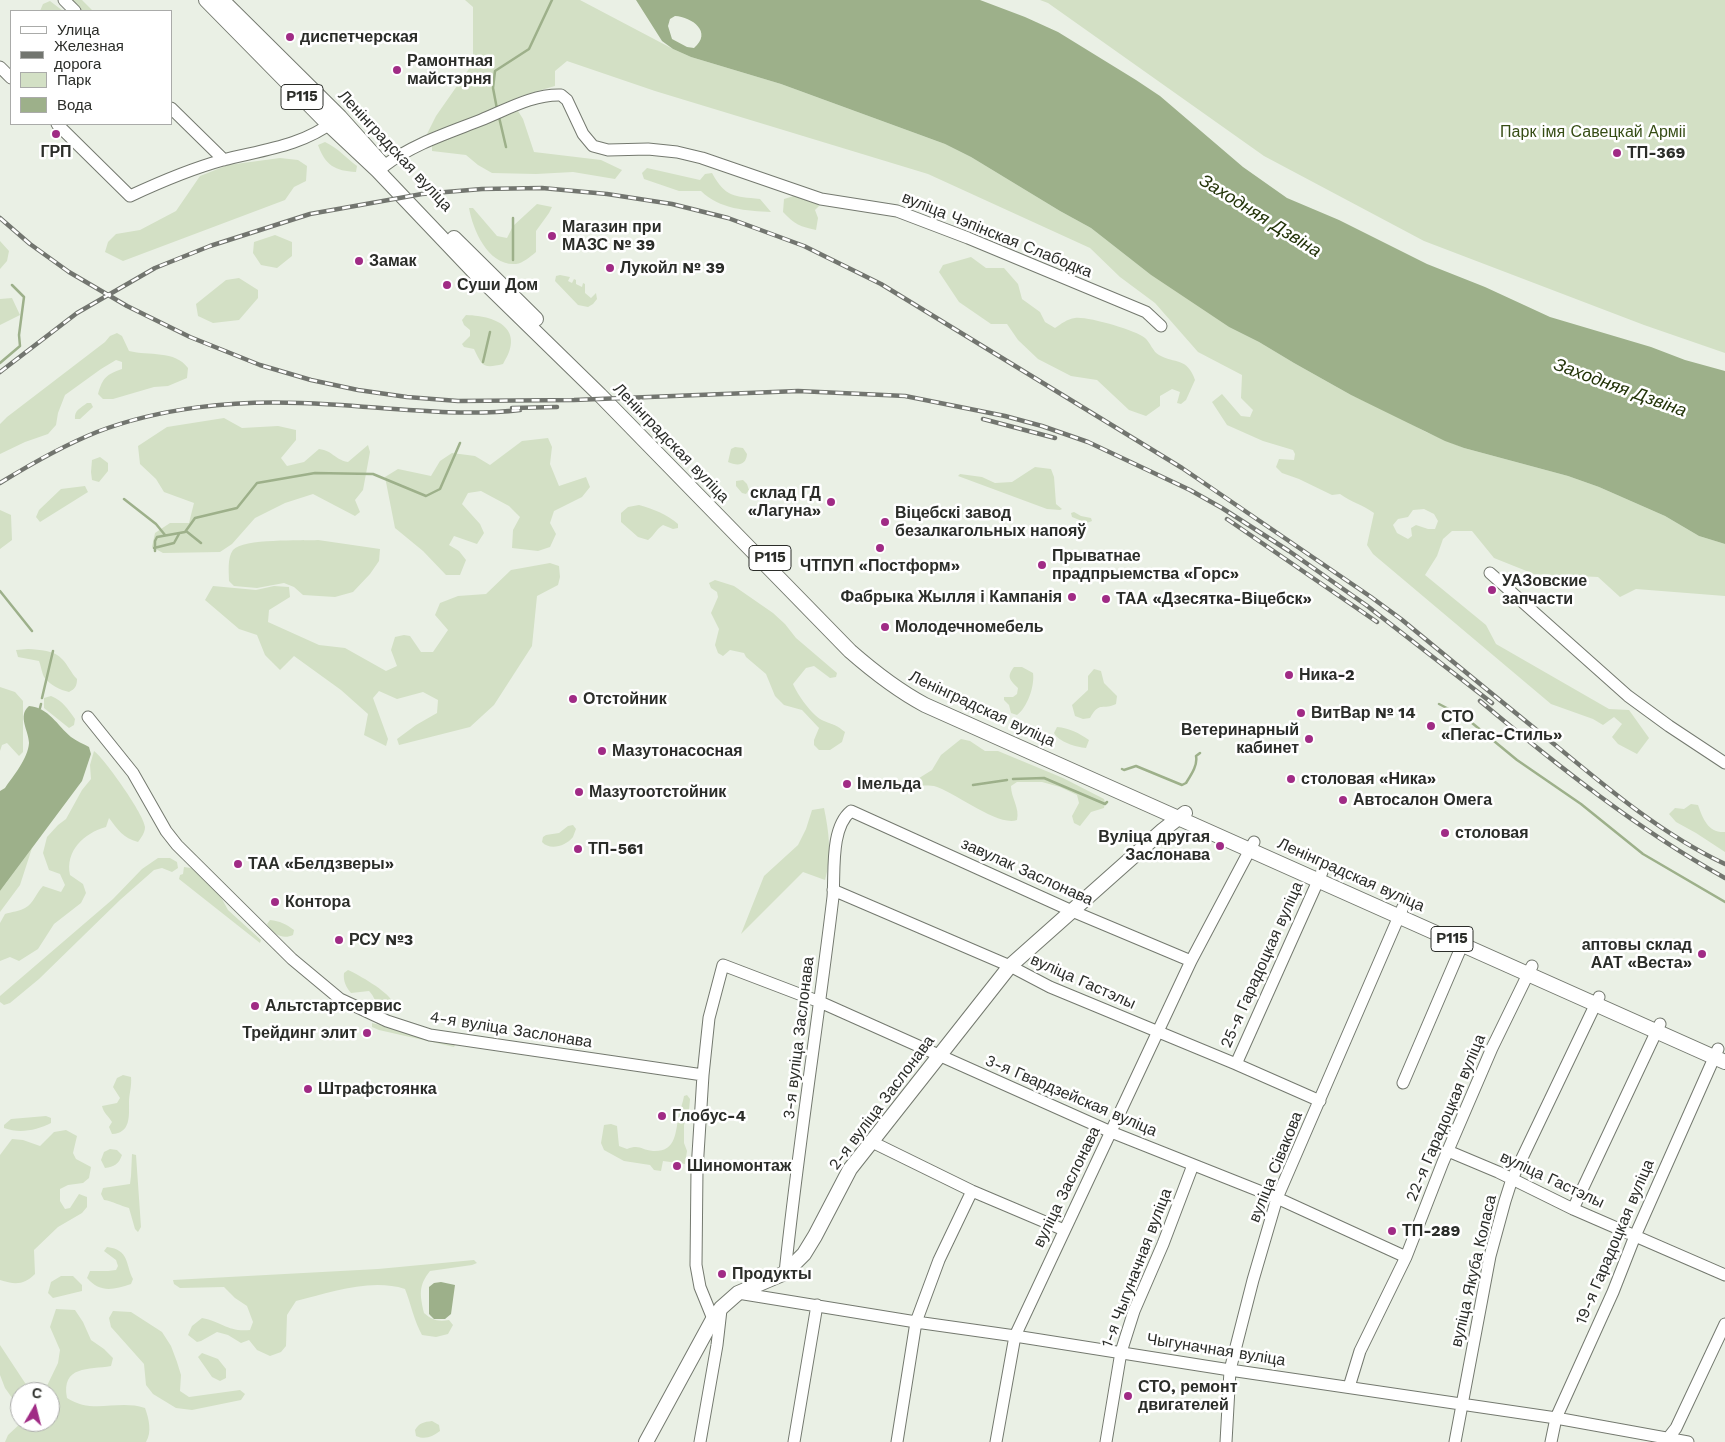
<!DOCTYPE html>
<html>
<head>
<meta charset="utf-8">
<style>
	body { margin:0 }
	#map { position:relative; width:1725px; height:1442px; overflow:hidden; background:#eaf0e5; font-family:"Work Sans",sans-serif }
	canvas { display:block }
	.legend { position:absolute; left:10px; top:10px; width:162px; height:115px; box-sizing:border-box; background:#fff; border:1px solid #aaaba9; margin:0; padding:6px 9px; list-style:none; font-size:15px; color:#2b2d29 }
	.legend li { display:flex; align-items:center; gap:10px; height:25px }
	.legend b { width:25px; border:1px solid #aaaba9 }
	.north { position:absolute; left:10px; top:1382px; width:50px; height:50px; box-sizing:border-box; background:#fff; border:1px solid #aaaba9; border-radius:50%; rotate:8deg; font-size:14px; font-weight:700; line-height:20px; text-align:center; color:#2b2d29 }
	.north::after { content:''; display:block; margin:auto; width:18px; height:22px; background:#a02b85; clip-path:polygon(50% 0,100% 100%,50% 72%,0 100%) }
</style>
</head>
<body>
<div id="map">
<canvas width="1725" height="1442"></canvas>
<ul class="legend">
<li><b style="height:6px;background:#fff"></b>Улица</li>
<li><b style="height:6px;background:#72756f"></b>Железная дорога</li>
<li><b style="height:14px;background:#d3e0c5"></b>Парк</li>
<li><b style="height:14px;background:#9db08a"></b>Вода</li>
</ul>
<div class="north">С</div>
</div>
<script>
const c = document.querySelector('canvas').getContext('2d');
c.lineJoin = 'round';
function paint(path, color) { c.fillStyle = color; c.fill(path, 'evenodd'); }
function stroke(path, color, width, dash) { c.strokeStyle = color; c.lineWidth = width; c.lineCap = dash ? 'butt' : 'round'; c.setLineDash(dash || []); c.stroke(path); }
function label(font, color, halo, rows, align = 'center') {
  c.font = font + ' "Work Sans",sans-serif'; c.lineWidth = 5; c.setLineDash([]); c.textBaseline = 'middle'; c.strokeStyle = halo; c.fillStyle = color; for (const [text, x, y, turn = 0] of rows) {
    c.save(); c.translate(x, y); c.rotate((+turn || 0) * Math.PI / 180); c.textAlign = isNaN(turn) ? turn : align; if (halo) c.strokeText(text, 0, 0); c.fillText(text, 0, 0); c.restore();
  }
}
paint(new Path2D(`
	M71 0H82L93 11H82Z
	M465 0H580L673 49 691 57 781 84 945 144 971 157 1060 211 1091 228 1151 275 1229 327 1259 342 1294 363 1351 395 1397 416 1426 432 1464 448 1568 476 1599 487 1665 516 1699 536 1725 544V596L1636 589 1620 597 1598 577 1534 574 1494 558 1472 531H1452L1443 539 1437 556 1425 575 1486 625 1496 644 1609 709 1629 710 1649 738 1637 754 1618 744 1612 737 1622 724 1614 717 1603 725 1593 719 1551 704 1373 554 1367 545 1374 513C1363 505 1351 502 1340 494L1332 495 1299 479 1282 473 1276 467 1279 459 1294 460 1295 454 1293 450 1263 441 1227 425 1212 402 1222 394 1241 416 1250 417 1253 410 1241 398 1242 375 1198 352 1155 303 1120 277 1090 248 928 174 655 91 567 61 555 71V86L521 96 473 119 424 140 436 116 473 63V7ZM1424 509 1434 514 1438 521 1435 529H1428L1416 525 1411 528 1412 536 1408 539 1397 533 1393 525 1398 519 1408 517 1413 510Z
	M1040 0H1725V353L1644 325 1424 241 1264 156 1048 3Z
	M50 1 63 11H40L43 4Z
	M518 111 523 119 534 152 601 160 622 170 615 179 573 172 536 174 492 173 478 165 466 155 432 151V143Z
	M325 142C338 148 346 158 357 166L356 172C335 171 325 165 318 145Z
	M280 158 298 160 307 166 306 181 294 187 285 200 123 261 105 252 108 242 116 234 140 230 176 211 200 176 228 165Z
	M647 168 700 180 705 174 712 173C726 198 734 196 760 199L771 212C747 211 719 209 701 191H679L644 179 642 173Z
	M797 195 816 199 819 206 815 210 818 218 816 230C801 227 794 224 783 212L784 199Z
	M537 204 552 207 549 213 536 231V252C530 257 523 263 516 264 488 266 473 230 469 208H473L497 236 507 238 513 226Z
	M275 235 292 242V256L277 268 261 265 253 253 254 242Z
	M0 241 9 251 7 261 0 269Z
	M971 257 986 268H1004L1018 284 1022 299 1040 312 1045 322 1055 328C1061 324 1067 319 1075 318 1086 316 1136 330 1145 338 1150 342 1153 352 1159 355 1175 364 1187 357 1195 380L1186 400 1181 404 1177 403 1180 392 1172 389 1160 396V406L1146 416 1129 410 1097 380 1071 376 1038 359 1018 340 1007 324H991L959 302 939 272 943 265Z
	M560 275 570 277 568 281 572 283 574 279 576 280V284L582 287 583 283 585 284V293L591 298 596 293 597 299 593 304 588 307 578 305 555 281 556 276Z
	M239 278 258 290V298L239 320 213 323 198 316 196 304 226 280Z
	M12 298 20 315 0 325V299Z
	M466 315C499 316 525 330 503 364 483 369 482 366 474 349L464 347 462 344 470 336V330L464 325 462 320Z
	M117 333 122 336 129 351C149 356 175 350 188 368L187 378 168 386 154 387 113 399H103L98 394C103 377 106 375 122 369V362L116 360 101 369 65 395 58 413 56 425 48 434 25 442 0 454V424L7 417 105 342 110 336Z
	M87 403H91L93 407 80 419H75C74 410 81 408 87 403Z
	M224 418 242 428 278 426 296 430V440L281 458 287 466 304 462 319 449C334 451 333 459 348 462L368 445 370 452 363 490 355 500 360 512 355 516 313 494 285 503 255 518 232 544 220 552 163 553 152 547 155 533 170 523H189L194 503 164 492 156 479 140 464 138 446 167 427Z
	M548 438 552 447 550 464 559 486 586 477 590 487 582 497 554 511 550 523 556 534 550 547 538 551 512 548 513 530 520 517 509 506 481 491 468 493 462 504 480 524 484 533 477 544 454 536 449 545 459 551 466 560 460 575H446L423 551 395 528 385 477 398 469 431 476 440 461 452 453 475 456 490 465 522 441Z
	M735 447 743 448 747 454C746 466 737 466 728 462L731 449Z
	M100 457 108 463V471L99 482 92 480 91 472 92 460Z
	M1035 467 1051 469 1054 477 1056 504 1062 509 1060 510 1047 509 958 476 960 474 982 477 995 483 1012 482Z
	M743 480 747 484 749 490 746 494 742 493 736 486V481Z
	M85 486 88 492 40 522 36 517 39 510 61 489Z
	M639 505C653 509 667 514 678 524V528L673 529 663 525C656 529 654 536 648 540L638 537 621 522V513L628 507Z
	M0 510 11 515 12 540 0 549Z
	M1074 512 1081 516 1091 518 1092 521 1087 523 1072 517 1071 513Z
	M318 540 380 549 379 561 370 574 353 592 335 597 303 595 294 587 284 583 257 588 234 586 229 581C229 572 227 558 233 550 243 538 302 541 318 540Z
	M550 563 559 566 560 577 558 585 537 596 532 646 494 705 470 727 399 745 397 739 416 725 437 713 438 700 423 692 397 699 379 691 373 698 388 739 386 746 364 735 368 714 341 690 294 656 280 670 265 655 257 635 239 629 205 600 213 586 256 590 274 586 289 587 290 597 269 610 268 622 319 645 345 648 386 671 397 666 391 650 395 637 404 635 410 636 421 652H433L448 630 435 615 440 603 458 596 486 594 511 570Z
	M715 580 734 586 773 613 785 624 796 638 837 673 836 677 830 678 814 666 806 668 793 684C797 694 813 717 824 721 835 726 834 723 845 732L842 742 830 750H819L814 745V740L819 728 802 710 784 705 775 696 766 674 746 657 744 653 730 650 723 656 718 653 715 645 719 629 711 613 718 597 717 592 711 588 709 583Z
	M28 649C40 650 54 650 62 659 68 665 71 673 77 679 77 686 75 689 69 692 60 690 50 685 44 677 42 673 41 666 39 661L18 657 16 650Z
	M1014 667H1022L1033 673C1035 686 1027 708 1017 715L1011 713 1009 705 1004 700V697H1013L1017 694 1018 688C1010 680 1006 677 1014 667Z
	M1094 669 1101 671 1104 683 1117 696 1116 704C1103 711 1100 700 1090 718L1083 719 1075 716 1072 705 1088 690V676Z
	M0 687 15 692 23 701V752L19 756 7 743 2 745 0 751Z
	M51 696C63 701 68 709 75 719L74 725 69 728 44 708V698Z
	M1057 727C1069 728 1079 733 1089 740L1086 748C1076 747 1059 742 1054 733Z
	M961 739 970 741 985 751H998L1063 778 1104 799 1105 802 1104 808 1091 812 1080 826 1074 823 1072 816 1079 803 1077 795 1060 787 1042 782H1017L1011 786C1011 798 1020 808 1017 820 998 827 955 792 934 786 927 785 918 786 911 785L916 780 932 770 941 755Z
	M94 751C105 759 145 816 145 827 145 833 141 838 138 842 123 838 118 830 109 818L106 827C84 833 65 851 70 875L83 884 86 893 81 903 54 924 38 949 19 961 10 957 0 961V923L5 914C11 912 20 911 25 908 34 903 36 893 43 886L61 892 65 885 60 874 49 870 43 853 47 837 58 825 66 819 82 790 91 779 90 765Z
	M1691 804 1698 805C1703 819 1708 833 1725 832V852L1696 833 1676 822 1669 814 1675 808 1684 809Z
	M824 808C829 832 832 856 825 880L803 872 741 934 764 876 798 845 806 829 812 810Z
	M573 825 576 829C576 829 573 837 573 837 566 846 550 851 542 842L543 837 546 835 559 833 568 826Z
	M32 848 20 885 0 912V891Z
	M158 858H170L177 862 178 868 172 872 162 868 154 870 120 900 39 979 10 1003 4 1005 0 1002V996L113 899 142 869Z
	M184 867 191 868 216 888 228 910 261 940 260 943 179 879 180 875 183 874Z
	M270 920C280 921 286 924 294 930L293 935C283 940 272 934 267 924Z
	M348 970C359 975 387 991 392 1001L388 1006C373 1006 377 999 369 991L351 993C346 987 343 981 344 973Z
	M372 1023 454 1043 455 1045 454 1047 379 1030 372 1027Z
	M123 1075 131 1077C132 1086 129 1094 129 1102 129 1116 131 1133 112 1134L109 1127 112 1122C108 1115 104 1114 102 1106L117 1103 120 1098 113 1087 117 1078Z
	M687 1095 690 1099 689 1110 684 1125V1143L687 1151 685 1164 663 1161 661 1171 654 1170 650 1165 624 1161 604 1150 601 1143 604 1125 611 1124 617 1126 619 1146 627 1149C640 1144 641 1150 653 1151 677 1152 675 1132 679 1115 680 1109 683 1103 684 1096Z
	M46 1116 51 1118V1123C37 1130 20 1134 4 1128V1125L11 1119Z
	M66 1130 77 1136 73 1153 76 1159 91 1167 89 1178 83 1183 68 1185 60 1189V1201L65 1209 70 1208 79 1194 87 1197V1207L82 1213 58 1227 34 1250 35 1274C24 1285 15 1285 0 1280V1155L12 1139 23 1140 40 1146 54 1132Z
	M110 1149 117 1150 122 1155C119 1164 114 1167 105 1168L101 1160 104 1152Z
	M132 1154 136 1155 141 1227 138 1232 135 1229 129 1208C120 1206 113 1201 104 1200L101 1194 103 1188 130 1184 131 1176Z
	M107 1247C130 1250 125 1264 133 1279L131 1284C113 1290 100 1293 87 1278L90 1271H108L116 1270 118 1266 116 1260 104 1251Z
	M474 1260 477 1263 472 1265 430 1271C418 1286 420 1295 424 1313 432 1320 438 1322 449 1320L453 1325 448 1334 436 1337 422 1335C414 1321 411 1304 405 1289 370 1278 329 1293 296 1301L287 1315 286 1346 281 1352 270 1356 257 1350 249 1340 241 1343 228 1335 217 1332 201 1341 197 1342 188 1335 192 1326 202 1318C223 1322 227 1332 250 1330L253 1322 247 1306 235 1298 224 1287 180 1288 174 1284 173 1280 378 1269Z
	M61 1276H73L82 1285V1291L53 1298 48 1293 51 1282Z
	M56 1309 75 1310 83 1322 91 1340 104 1349 113 1358 111 1366C89 1370 61 1365 67 1398 93 1415 117 1399 145 1408 149 1419 152 1432 146 1442H5L8 1435 22 1422H50V1392H44L58 1363 60 1350 50 1327Z
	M113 1311 131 1312 162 1332 171 1346 177 1362 181 1375 180 1391 189 1397 240 1390 245 1394 241 1400 192 1410 176 1408 153 1394 146 1385 144 1364 111 1327 109 1318Z
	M0 1345 31 1392H20V1409L5 1388 0 1375Z
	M202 1353 218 1359 226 1369V1378L220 1381 212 1377 198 1357Z
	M432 1421 439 1425 440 1431C432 1437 425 1440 416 1436L415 1430C419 1423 424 1422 432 1421Z`), '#d3e0c5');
paint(new Path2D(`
	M636 0H980L1025 17 1058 32 1136 80 1160 96 1243 167 1287 198 1339 220 1427 264 1485 287 1550 317 1651 347 1685 360 1725 371V544L1699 536 1665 516 1599 487 1568 476 1464 448 1445 441 1351 395 1294 363 1259 342 1229 327 1151 275 1091 228 1060 211 971 157 945 144 781 84 691 57 673 49 662 41ZM675 16C692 17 713 32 694 48L687 47 672 39 668 26 670 19Z
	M29 706C48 707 58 726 71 737 76 741 84 744 89 747L91 754 82 781 0 891V791L5 788C13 776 28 759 29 743 29 731 17 716 29 706Z
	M441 1282 455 1285 451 1314 445 1319H434L429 1314V1287L434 1283Z`), '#9db08a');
stroke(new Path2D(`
	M497 109 493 88 495 71 529 49 552 0
	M499 117 506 147
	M513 260V218
	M483 362 490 332
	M0 363 20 346 19 335 24 297 12 285
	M124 499 156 524 165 535
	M186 531 201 543
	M154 548 174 543 179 534
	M155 551V541L157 537 185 532 195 518 237 508 257 483 315 473 373 474 426 496 440 489 460 443
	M0 591 32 631
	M42 698 53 651
	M1439 704 1466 718 1517 760 1581 804 1643 854 1725 902
	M40 708 41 704
	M1122 769 1124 770 1136 766 1182 785 1186 783C1191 775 1198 765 1196 756L1200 753
	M1013 779 1044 778 1105 804 1107 802
	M973 785 1007 780`), '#9db08a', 2.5);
const minor = new Path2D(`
	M64 0 75 11
	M0 67 11 78
	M171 108 224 160
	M57 124 130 196C160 182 190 169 223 160 262 150 302 146 334 121
	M384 166C413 144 448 133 481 120 506 110 533 94 561 95L567 100 583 134 593 146 608 150 648 149 677 152 702 158 821 199 897 211 968 238 1146 312 1161 326
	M1490 573 1628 696 1669 726 1725 763
	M88 717 133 773 166 831 177 845 292 959 340 999 387 1021 430 1035 703 1075
	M833 890 1010 966 1050 987 1236 1064 1320 1101
	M1236 1064 1322 872
	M1403 1083 1466 936
	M870 1141 972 1191 1064 1230
	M1448 1151 1498 1172 1573 1209 1725 1275
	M1573 1209 1660 1024
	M785 1273C798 1147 818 1023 833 897 835 872 830 828 851 811L1072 911 1191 961
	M738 1293 916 1322 1015 1336 1230 1370 1556 1418 1688 1442
	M713 1319 700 1287 696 1265 697 1170 703 1075 709 1018 723 965 820 1002 1111 1132 1277 1198 1406 1257
	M1349 1387 1360 1351 1406 1257 1443 1162 1492 1048 1532 966
	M700 1442 717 1345 721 1310
	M794 1442 817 1305
	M897 1442 916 1322 939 1260 972 1191
	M996 1442 1015 1336 1191 961 1254 842
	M1106 1442 1121 1352 1134 1311 1163 1244 1193 1165
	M1226 1442 1230 1370 1253 1280 1277 1198 1403 907
	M1455 1442 1490 1256 1505 1201 1512 1179 1599 997
	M1551 1442 1556 1418 1613 1292 1635 1236 1718 1049
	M1665 1442 1676 1428 1725 1324`);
const major = new Path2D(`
	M206 0 329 125 378 171 476 274 600 395 850 651C874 672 897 690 925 705L1725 1062
	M222 0 340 117 383 165
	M454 238 536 319
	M646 1442 713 1319 721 1308 738 1293 785 1273 804 1254 815 1236 850 1169 1010 966 1163 830 1185 813`);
stroke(minor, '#74796f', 13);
stroke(major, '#74796f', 16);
stroke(minor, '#fff', 11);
stroke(major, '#fff', 14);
const rail = new Path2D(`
	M0 218 30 244 69 272 127 306 190 337 260 365 311 380 358 390 407 397 458 401 574 400 798 391 905 396 1005 416 1042 426 1088 442 1190 490 1222 508 1289 551 1366 605 1492 703
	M0 372 77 313 155 268 210 246 310 214 422 194 482 189 542 188 607 194 672 204 728 218 804 246 881 284 1182 468 1371 597 1401 619C1452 661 1503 703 1554 744 1607 788 1663 835 1725 864
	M512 408 557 407
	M983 419 1055 438
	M0 483C31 464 62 446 97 432 159 408 235 400 301 403 372 405 450 418 520 410
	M1227 519 1377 622
	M1480 701C1558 766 1637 829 1725 878`);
stroke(rail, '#72756f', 4.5);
stroke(rail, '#fff', 2.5, [8]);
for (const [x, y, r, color] of [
	[290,37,5,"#a02b85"],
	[397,70,5,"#a02b85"],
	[56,134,5,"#a02b85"],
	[1617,153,5,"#a02b85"],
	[552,236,5,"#a02b85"],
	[359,261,5,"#a02b85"],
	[610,268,5,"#a02b85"],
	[447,285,5,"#a02b85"],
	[831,502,5,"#a02b85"],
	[885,522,5,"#a02b85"],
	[880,548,5,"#a02b85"],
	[1042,565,5,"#a02b85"],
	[1492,590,5,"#a02b85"],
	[1072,597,5,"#a02b85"],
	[1106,599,5,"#a02b85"],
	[885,627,5,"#a02b85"],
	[1289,675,5,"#a02b85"],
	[573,699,5,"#a02b85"],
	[1301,713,5,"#a02b85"],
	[1431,726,5,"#a02b85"],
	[1309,739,5,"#a02b85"],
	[602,751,5,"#a02b85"],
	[1291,779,5,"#a02b85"],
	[847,784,5,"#a02b85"],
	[579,792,5,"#a02b85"],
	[1343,800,5,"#a02b85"],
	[1445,833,5,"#a02b85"],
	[1220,846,5,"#a02b85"],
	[578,849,5,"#a02b85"],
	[238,864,5,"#a02b85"],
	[275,902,5,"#a02b85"],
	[339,940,5,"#a02b85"],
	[1702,954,5,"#a02b85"],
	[255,1006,5,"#a02b85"],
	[367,1033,5,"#a02b85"],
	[308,1089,5,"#a02b85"],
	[662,1116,5,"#a02b85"],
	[677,1166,5,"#a02b85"],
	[1392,1231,5,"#a02b85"],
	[722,1274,5,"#a02b85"],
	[1128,1396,5,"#a02b85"]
]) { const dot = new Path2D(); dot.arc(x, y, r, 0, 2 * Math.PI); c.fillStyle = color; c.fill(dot); stroke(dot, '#fff', 2); }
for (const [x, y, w] of [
	[302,97,42],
	[770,558,42],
	[1452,939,42]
]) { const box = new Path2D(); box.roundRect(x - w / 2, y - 12.5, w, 25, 4); c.fillStyle = '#fff'; c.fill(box); stroke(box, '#2b2d29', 1); }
label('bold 15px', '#2b2d29', null, [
	["Р115",302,97],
	["Р115",770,558],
	["Р115",1452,939]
]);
label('bold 16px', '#2b2d29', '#fff', [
	["диспетчерская",300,37],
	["Рамонтная",407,61],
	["майстэрня",407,79],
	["ГРП",56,152,"center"],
	["ТП-369",1627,153],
	["Магазин при",562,227],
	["МАЗС № 39",562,245],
	["Замак",369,261],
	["Лукойл № 39",620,268],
	["Суши Дом",457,285],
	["склад ГД",821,493,"right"],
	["«Лагуна»",821,511,"right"],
	["Віцебскі завод",895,513],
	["безалкагольных напояў",895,531],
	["Прыватнае",1052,556],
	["прадпрыемства «Горс»",1052,574],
	["ЧТПУП «Постформ»",880,566,"center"],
	["УАЗовские",1502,581],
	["запчасти",1502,599],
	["Фабрыка Жылля і Кампанія",1062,597,"right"],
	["ТАА «Дзесятка-Віцебск»",1116,599],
	["Молодечномебель",895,627],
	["Ника-2",1299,675],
	["Отстойник",583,699],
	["ВитВар № 14",1311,713],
	["СТО",1441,717],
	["«Пегас-Стиль»",1441,735],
	["Ветеринарный",1299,730,"right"],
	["кабинет",1299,748,"right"],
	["Мазутонасосная",612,751],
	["столовая «Ника»",1301,779],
	["Імельда",857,784],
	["Мазутоотстойник",589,792],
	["Автосалон Омега",1353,800],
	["столовая",1455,833],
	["Вуліца другая",1210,837,"right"],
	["Заслонава",1210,855,"right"],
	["ТП-561",588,849],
	["ТАА «Белдзверы»",248,864],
	["Контора",285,902],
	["РСУ №3",349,940],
	["аптовы склад",1692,945,"right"],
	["ААТ «Веста»",1692,963,"right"],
	["Альтстартсервис",265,1006],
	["Трейдинг элит",357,1033,"right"],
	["Штрафстоянка",318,1089],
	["Глобус-4",672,1116],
	["Шиномонтаж",687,1166],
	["ТП-289",1402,1231],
	["Продукты",732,1274],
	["СТО, ремонт",1138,1387],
	["двигателей",1138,1405]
], 'left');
label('16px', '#364d15', '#fff', [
	["Парк імя Савецкай Арміі",1593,132]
]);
label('16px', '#2b2d29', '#fff', [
	["Ленінградская вуліца",395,151,47],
	["вуліца Чэпінская Слабодка",997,235,22],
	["Ленінградская вуліца",671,443,46],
	["Ленінградская вуліца",982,709,25],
	["завулак Заслонава",1027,872,24],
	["Ленінградская вуліца",1351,875,24],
	["25-я Гарадоцкая вуліца",1262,965,-66],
	["вуліца Гастэлы",1083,982,24],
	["4-я вуліца Заслонава",511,1030,9],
	["3-я вуліца Заслонава",799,1038,-83],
	["3-я Гвардзейская вуліца",1071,1096,23],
	["2-я вуліца Заслонава",882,1103,-53],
	["22-я Гарадоцкая вуліца",1446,1118,-67],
	["вуліца Сівакова",1276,1167,-68],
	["вуліца Гастэлы",1552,1180,25],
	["вуліца Заслонава",1067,1187,-64],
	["19-я Гарадоцкая вуліца",1615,1242,-67],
	["1-я Чыгуначная вуліца",1137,1268,-69],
	["вуліца Якуба Коласа",1474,1271,-77],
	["Чыгуначная вуліца",1216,1350,9]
]);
label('italic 18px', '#233409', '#fff', [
	["Заходняя Дзвіна",1260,216,32],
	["Заходняя Дзвіна",1620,388,20]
]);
</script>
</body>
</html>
